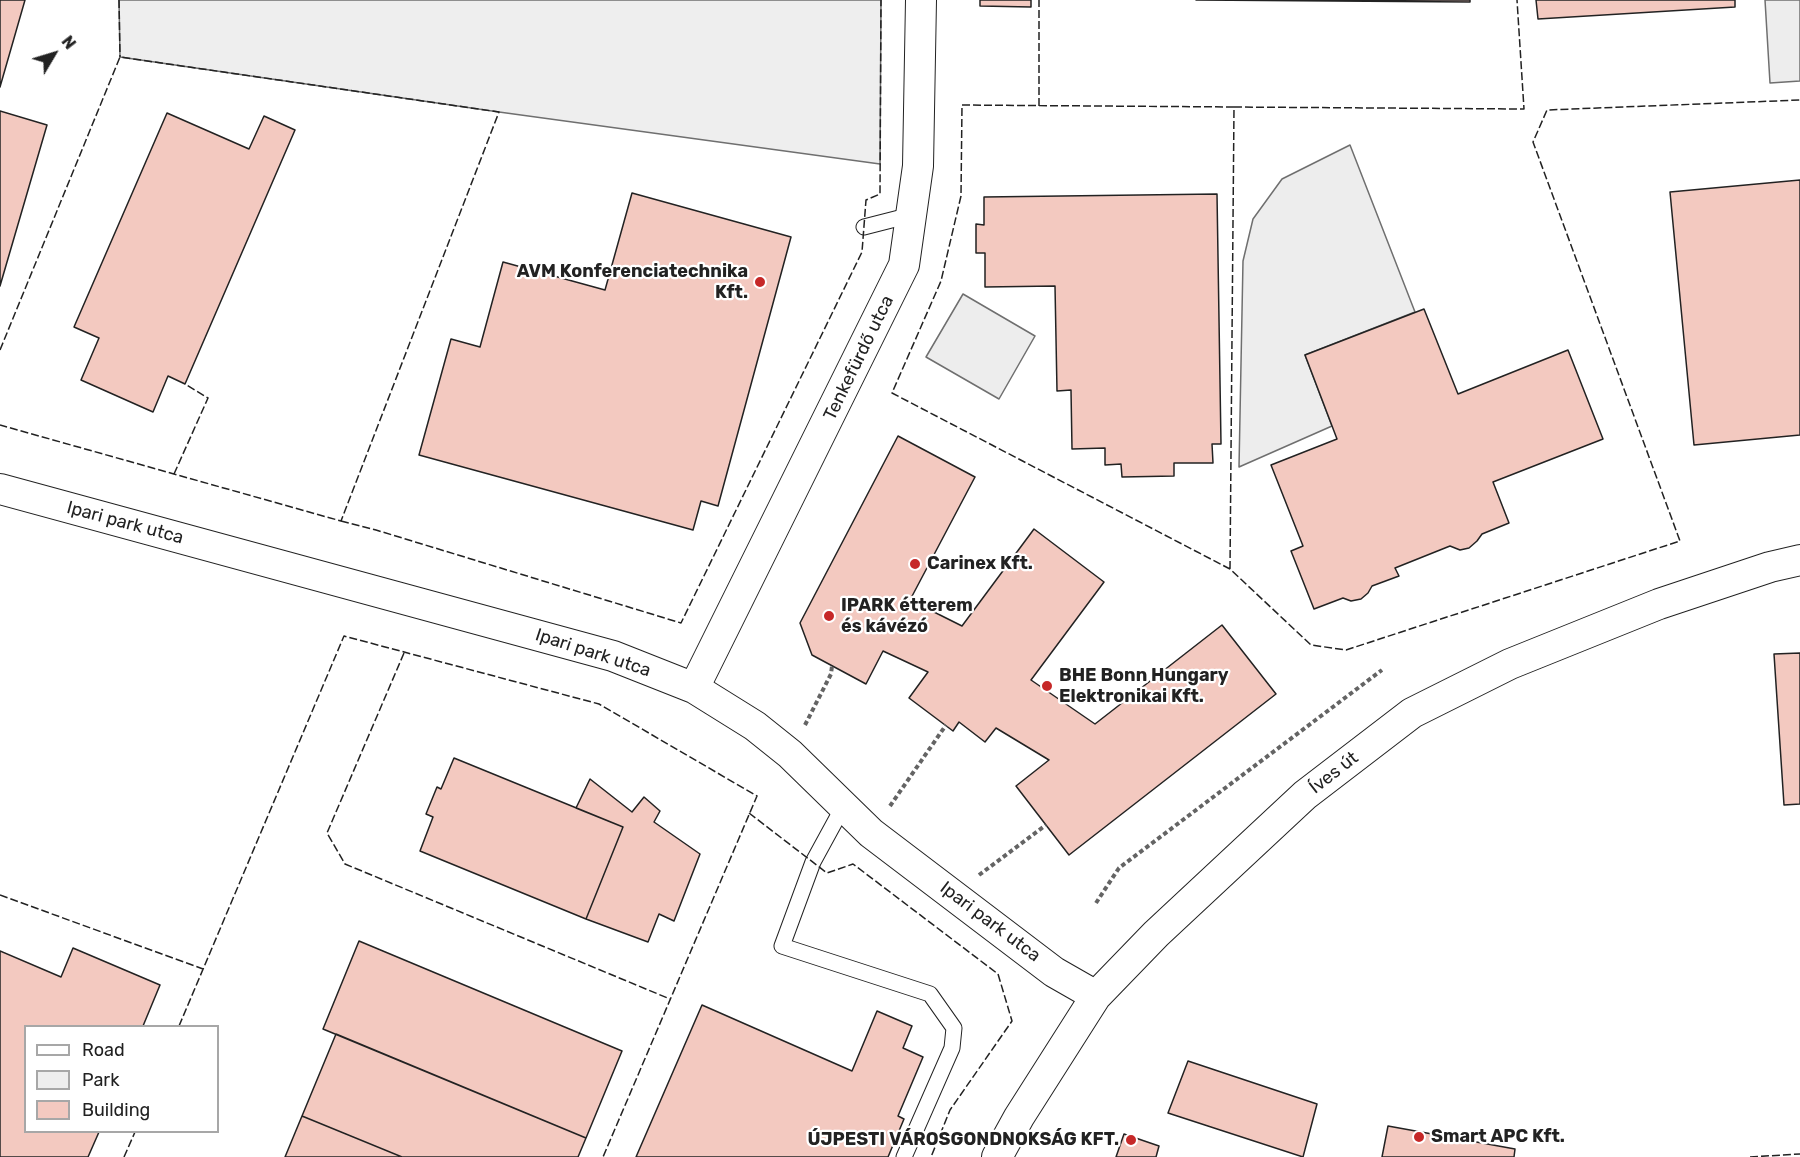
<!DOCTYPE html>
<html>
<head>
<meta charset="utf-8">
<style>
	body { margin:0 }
	#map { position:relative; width:1800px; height:1157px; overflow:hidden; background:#fff; font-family:Rubik,sans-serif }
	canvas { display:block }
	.legend { position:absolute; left:24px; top:1025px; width:195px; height:108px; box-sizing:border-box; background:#fff; border:2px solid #a7a7a7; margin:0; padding:8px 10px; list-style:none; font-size:18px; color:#222 }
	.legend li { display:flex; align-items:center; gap:12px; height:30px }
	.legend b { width:30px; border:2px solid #a7a7a7 }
	.north { position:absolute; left:24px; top:24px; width:60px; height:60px; -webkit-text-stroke:4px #fff; paint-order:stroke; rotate:52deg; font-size:16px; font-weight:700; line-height:24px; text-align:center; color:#222 }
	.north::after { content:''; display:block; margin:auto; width:21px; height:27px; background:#222; clip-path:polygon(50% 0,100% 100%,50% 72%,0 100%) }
</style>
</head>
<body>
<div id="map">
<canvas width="1800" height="1157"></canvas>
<ul class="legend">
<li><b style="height:8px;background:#fff"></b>Road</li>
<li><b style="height:16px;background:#eee"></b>Park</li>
<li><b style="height:16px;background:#f3c9c0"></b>Building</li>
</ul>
<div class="north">N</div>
</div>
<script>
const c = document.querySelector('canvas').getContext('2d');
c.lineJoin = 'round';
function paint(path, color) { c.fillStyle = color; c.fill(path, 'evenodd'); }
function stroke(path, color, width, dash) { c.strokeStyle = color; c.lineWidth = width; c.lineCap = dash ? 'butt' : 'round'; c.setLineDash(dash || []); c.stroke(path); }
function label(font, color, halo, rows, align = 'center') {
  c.font = font + ' Rubik,sans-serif'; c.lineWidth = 4.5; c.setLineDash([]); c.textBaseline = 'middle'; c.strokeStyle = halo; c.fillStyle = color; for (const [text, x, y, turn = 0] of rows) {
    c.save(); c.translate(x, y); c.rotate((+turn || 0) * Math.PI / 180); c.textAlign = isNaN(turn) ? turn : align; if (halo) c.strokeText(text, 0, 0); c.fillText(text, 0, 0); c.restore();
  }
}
const green = new Path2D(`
	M119 0H881L880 164 499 112 120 57Z`);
paint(green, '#eee');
stroke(green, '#6f6f6f', 1.5);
const parking = new Path2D(`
	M1765 0H1800V81L1770 83Z
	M1350 145 1415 312 1305 355 1332 426 1239 467 1243 261 1253 219 1282 179Z
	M963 294 1035 336 999 399 926 357Z`);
paint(parking, '#ededed');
stroke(parking, '#6f6f6f', 1.5);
const building = new Path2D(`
	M0 0H25L0 87Z
	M980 0H1031V7L980 6Z
	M1196 0H1470V2Z
	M1536 0H1735V7L1538 19Z
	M0 111 47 125 0 286Z
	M167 113 249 149 264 116 295 130 185 384 168 376 153 412 81 380 99 338 74 327Z
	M1800 180V435L1694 445 1670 192Z
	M632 193 791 237 718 506 701 501 693 530 419 455 451 339 480 347 503 262 605 290Z
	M1217 194 1221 444H1212L1213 463H1174V476L1122 477 1121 464 1105 465V448L1072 449 1071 390 1057 391 1055 286 985 287V253H976V224L984 225V197Z
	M1424 309 1458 394 1568 350 1603 439 1493 482 1509 523 1482 534 1477 541 1469 548 1460 550 1450 546 1395 568 1399 576 1372 586 1368 593 1361 599 1351 601 1343 598 1314 609 1291 551 1303 546 1271 465 1337 439 1305 355Z
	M898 436 975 477 910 600 962 626 1034 529 1104 582 1031 680 1095 724 1222 625 1276 694 1069 855 1016 786 1049 760 996 728 985 742 959 722 953 731 909 698 928 672 883 651 866 684 812 655 800 623Z
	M1800 653V804L1784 805 1774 654Z
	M454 758 623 827 586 919 420 851 433 817 426 814 437 787 441 789Z
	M590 779 632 812 644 797 660 811 654 822 700 854 674 921 659 914 648 942 586 919 623 827 576 808Z
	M359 941 622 1051 586 1138 323 1029Z
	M73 948 160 985 143 1026H26V1132H99L88 1157H0V951L61 977Z
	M702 1005 852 1071 877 1011 912 1026 903 1048 923 1057 898 1116 904 1119 888 1157H636Z
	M336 1034 586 1138 578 1157H402L302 1116Z
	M1188 1061 1317 1104 1303 1157 1168 1113Z
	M302 1116 402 1157H285Z
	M1388 1126 1515 1149 1514 1157H1382Z
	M1124 1134 1159 1146 1156 1157H1116Z`);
paint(building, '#f3c9c0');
stroke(building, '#222', 1.5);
const service = new Path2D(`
	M864 227 911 215
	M843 807 813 862 782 946 930 994 954 1028 952 1048 904 1157`);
const minor = new Path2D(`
	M0 489 613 656 694 688 755 726 790 754 871 833 1054 972 1096 996
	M694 688 904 265 918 166 921 0
	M997 1157 1019 1117 1096 996 1156 934 1305 795 1412 713 1510 664 1659 604 1770 567 1800 560`);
stroke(service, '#222', 17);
stroke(minor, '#222', 32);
stroke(new Path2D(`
	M805 725 831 674 832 666
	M890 806 946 725
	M979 875 1046 825
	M1096 903 1119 868 1382 670`), '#646464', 4, [4.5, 3]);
stroke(service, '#fff', 15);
stroke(minor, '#fff', 30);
stroke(new Path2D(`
	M119 0 120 57
	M1039 106V0
	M1234 107 962 105 961 196 941 281 892 393 1230 569 1311 645 1346 650 1680 541 1533 142 1547 110 1800 100
	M0 350 120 57 499 112 341 521 0 425
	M174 474 208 398 185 384
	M341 521 376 530 681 623 862 252 866 200 880 194 881 0
	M1230 569 1234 107 1524 109 1517 0
	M404 653 327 833 345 864 670 999
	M749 813 827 873 853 864 998 974 1012 1021 950 1110 931 1157
	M0 895 203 969
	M179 1026 344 636 599 704 757 796 603 1157
	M124 1157 135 1132
	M1750 1157 1800 1154`), '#222', 1.5, [8, 3]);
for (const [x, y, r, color] of [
	[760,282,6,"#c62828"],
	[915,564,6,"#c62828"],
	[829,616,6,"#c62828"],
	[1047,686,6,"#c62828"],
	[1419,1137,6,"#c62828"],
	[1131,1140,6,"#c62828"]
]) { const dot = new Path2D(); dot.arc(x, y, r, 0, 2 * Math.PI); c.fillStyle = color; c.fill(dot); stroke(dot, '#fff', 2); }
label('bold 18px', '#222', '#fff', [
	["AVM Konferenciatechnika",748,272,"right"],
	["Kft.",748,293,"right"],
	["Carinex Kft.",927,564],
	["IPARK étterem",841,606],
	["és kávézó",841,627],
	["BHE Bonn Hungary",1059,676],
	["Elektronikai Kft.",1059,697],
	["Smart APC Kft.",1431,1137],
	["ÚJPESTI VÁROSGONDNOKSÁG KFT.",1119,1140,"right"]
], 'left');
label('18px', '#222', '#fff', [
	["Tenkefürdő utca",859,358,-64],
	["Ipari park utca",125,523,15],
	["Ipari park utca",593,653,18],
	["Íves út",1334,773,-38],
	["Ipari park utca",990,922,37]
]);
</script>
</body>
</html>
